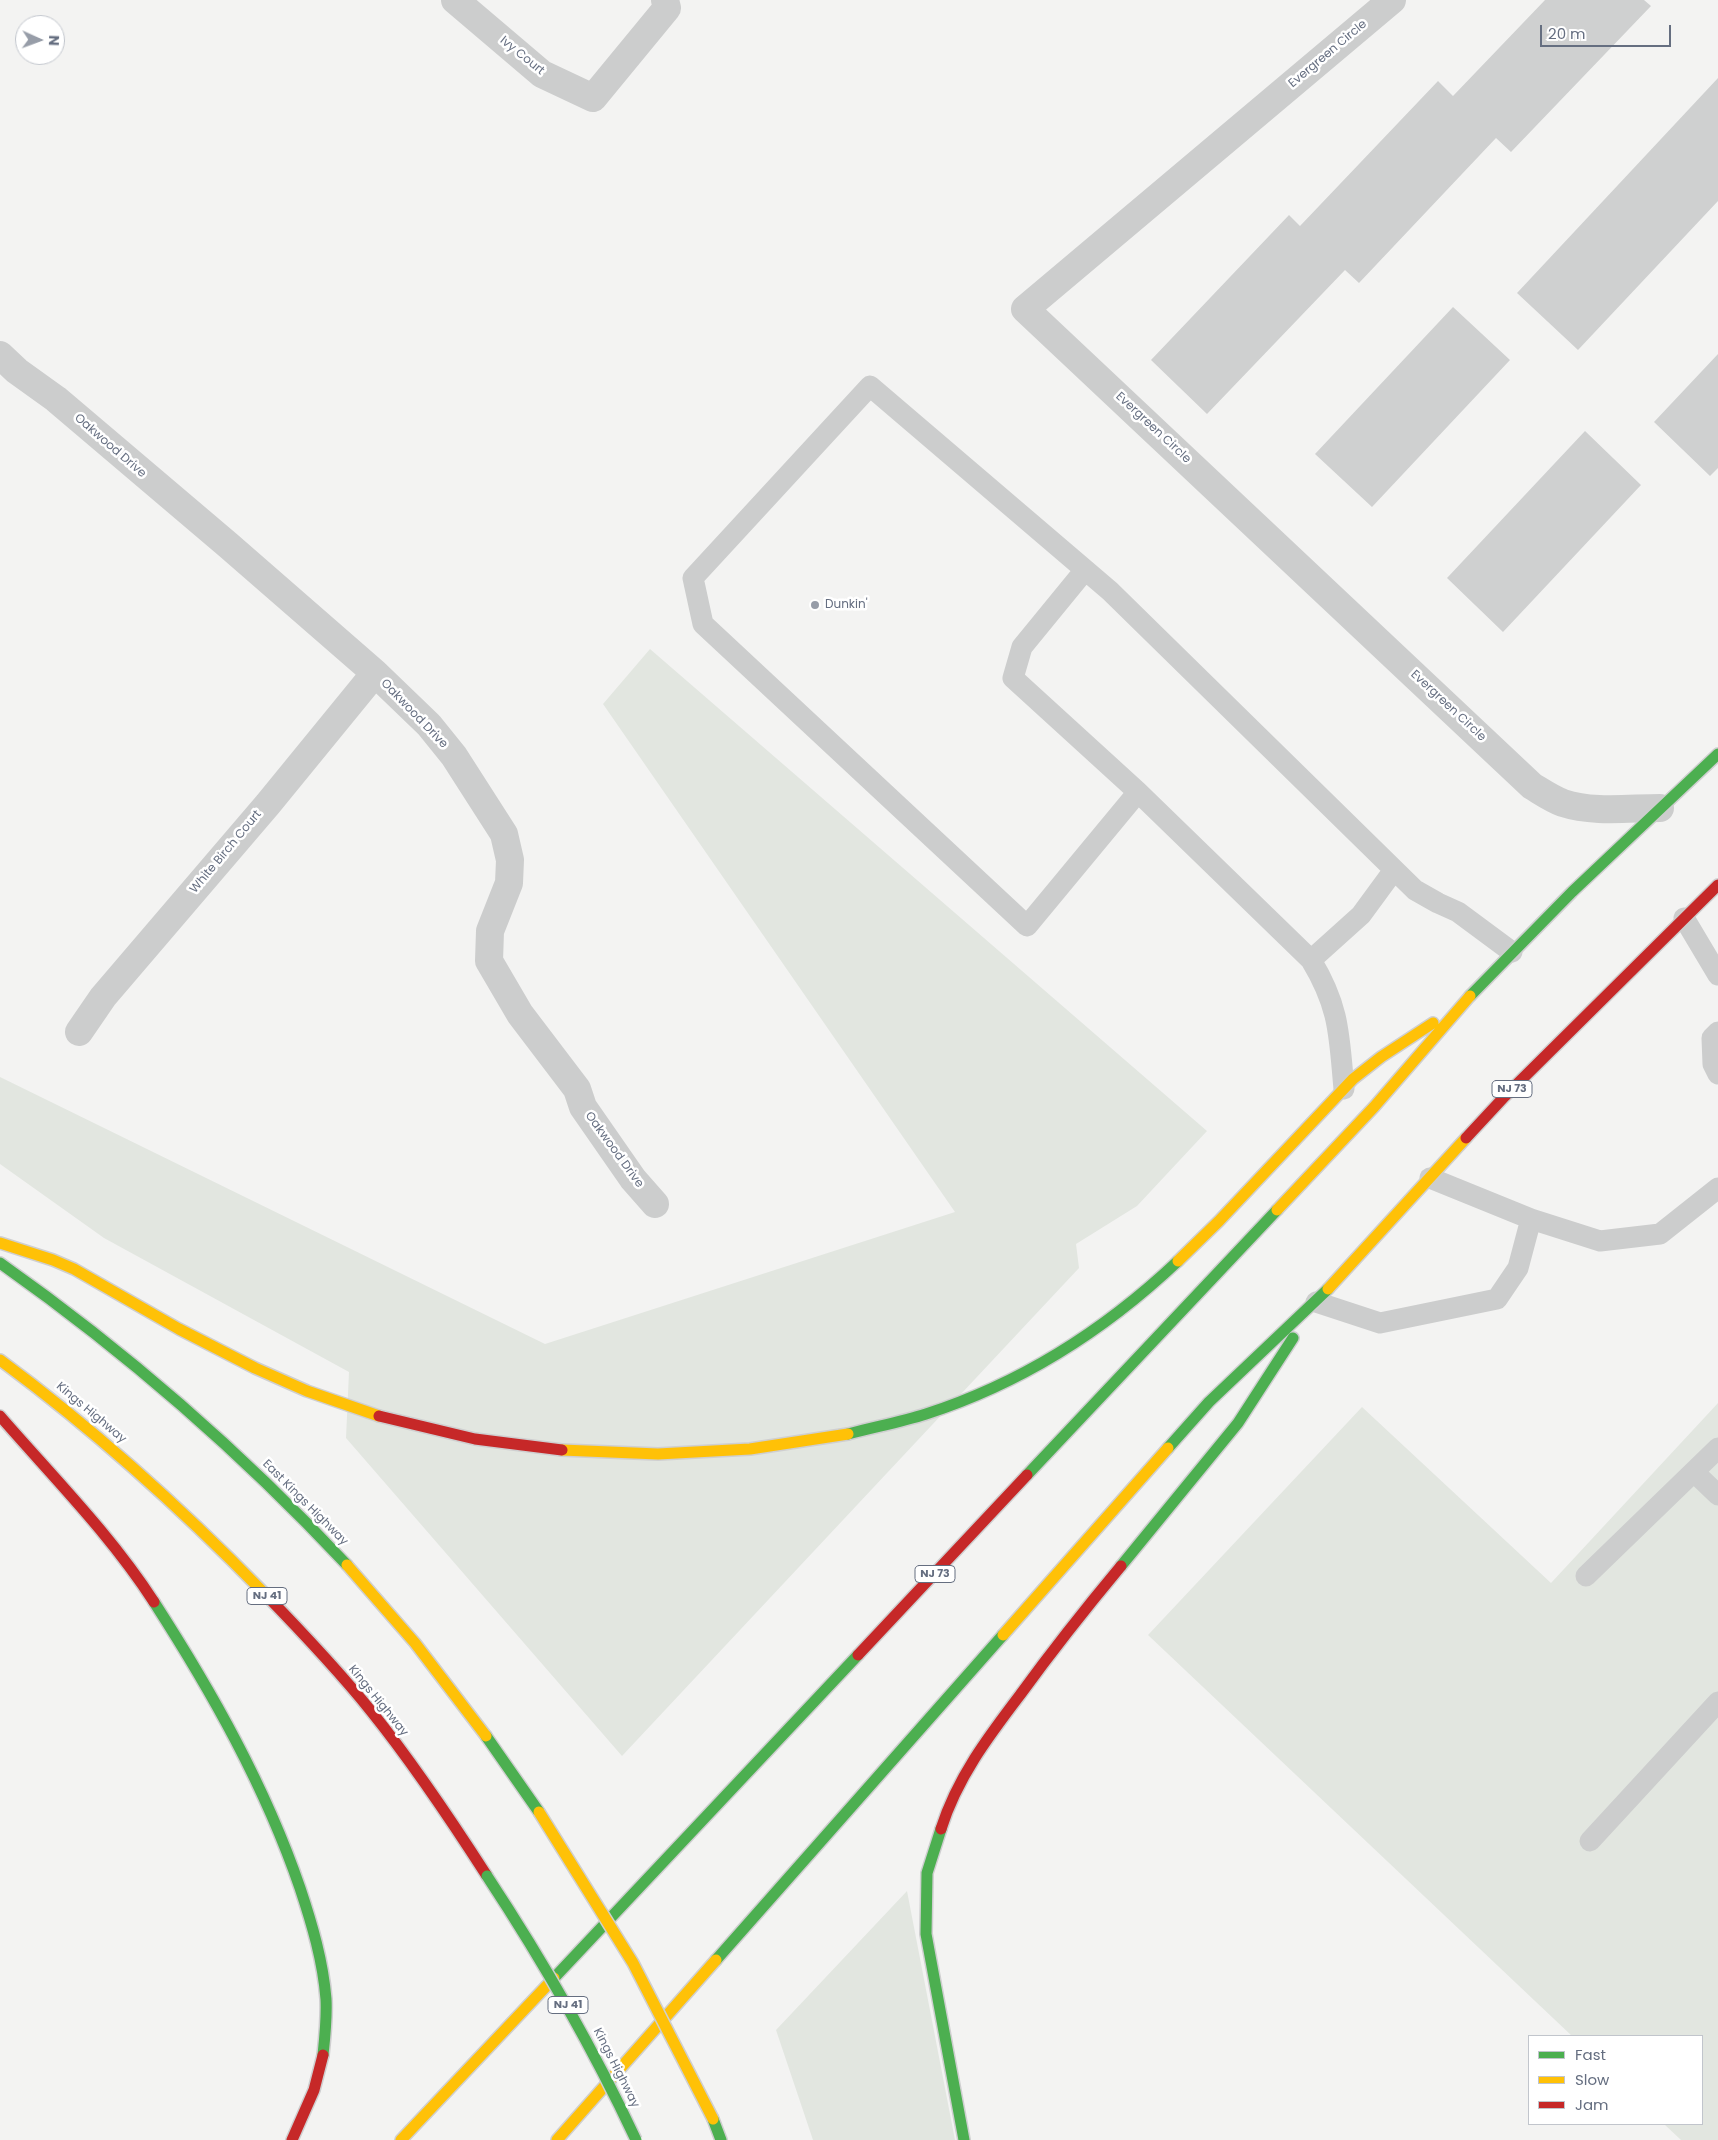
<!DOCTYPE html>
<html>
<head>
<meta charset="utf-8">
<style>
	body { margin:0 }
	#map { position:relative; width:1718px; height:2140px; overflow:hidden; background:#f3f3f2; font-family:Poppins,sans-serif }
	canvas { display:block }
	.legend { position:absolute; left:1528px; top:2035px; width:175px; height:90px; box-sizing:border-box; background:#fff; border:1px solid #c1c5cc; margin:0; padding:6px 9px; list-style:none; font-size:15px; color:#656e80 }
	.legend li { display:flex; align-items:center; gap:10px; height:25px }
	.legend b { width:25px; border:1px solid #c1c5cc }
	.north { position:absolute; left:15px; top:15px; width:50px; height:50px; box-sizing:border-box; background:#fff; border:1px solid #c1c5cc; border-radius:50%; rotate:92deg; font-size:14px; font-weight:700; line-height:20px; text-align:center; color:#656e80 }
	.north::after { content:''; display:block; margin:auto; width:18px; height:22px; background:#979da8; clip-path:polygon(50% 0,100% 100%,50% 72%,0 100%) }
	.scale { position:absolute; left:1540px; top:25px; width:131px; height:22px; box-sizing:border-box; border:2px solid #656e80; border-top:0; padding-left:6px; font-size:15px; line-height:18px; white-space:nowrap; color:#656e80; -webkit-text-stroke:4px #fff; paint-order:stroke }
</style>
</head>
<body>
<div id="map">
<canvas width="1718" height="2140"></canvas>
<ul class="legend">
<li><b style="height:6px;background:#4caf50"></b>Fast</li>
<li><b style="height:6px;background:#ffc107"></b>Slow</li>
<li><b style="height:6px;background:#c62828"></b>Jam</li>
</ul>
<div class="north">N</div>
<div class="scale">20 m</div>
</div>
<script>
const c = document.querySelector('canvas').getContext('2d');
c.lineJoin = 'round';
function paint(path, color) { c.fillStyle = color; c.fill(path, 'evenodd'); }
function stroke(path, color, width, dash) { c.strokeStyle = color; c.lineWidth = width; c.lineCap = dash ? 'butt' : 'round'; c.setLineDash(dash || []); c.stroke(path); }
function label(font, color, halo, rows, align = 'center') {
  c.font = font + ' Poppins,sans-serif'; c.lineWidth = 5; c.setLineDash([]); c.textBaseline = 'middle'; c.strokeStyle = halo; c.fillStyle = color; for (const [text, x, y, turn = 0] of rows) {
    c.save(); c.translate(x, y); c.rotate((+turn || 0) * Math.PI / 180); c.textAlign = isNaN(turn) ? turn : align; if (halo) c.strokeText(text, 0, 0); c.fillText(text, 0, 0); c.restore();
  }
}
paint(new Path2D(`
	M650 649 1207 1131 1137 1206 1076 1244 1079 1268 622 1756 346 1438 349 1372 104 1238 0 1164V1077L545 1344 955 1212 603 704Z
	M1718 1403V2140H1681L1664 2124H1702V2036H1572L1148 1635 1362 1407 1551 1583Z
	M907 1891 955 2140H813L776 2030Z`), '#e2e6e0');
paint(new Path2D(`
	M1545 0H1644L1651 6 1511 152 1496 138 1359 283 1345 270 1207 414 1151 360 1289 215 1300 226 1438 81 1453 96Z
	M1718 78V201L1578 350 1517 293Z
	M1453 307 1510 360 1372 507 1315 454Z
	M1718 354V468L1710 476 1654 422Z
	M1585 431 1641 485 1503 632 1447 578Z`), '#cfd0d0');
const fast = new Path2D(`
	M1470 996 1572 892 1718 754
	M0 1263C125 1351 242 1453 347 1565
	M848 1434C874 1427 901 1422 926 1414 1022 1383 1105 1330 1178 1261
	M1168 1448 1209 1402 1328 1289
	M1027 1475 1277 1210
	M1121 1566 1238 1423 1293 1338
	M154 1602C212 1692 265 1786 300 1888 312 1924 323 1961 326 1999 327 2018 325 2036 323 2055
	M486 1736 539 1812
	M941 1829 927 1873 926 1934 964 2140
	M716 1960 1003 1635
	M554 1978 858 1655
	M713 2119 721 2140`);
const slow = new Path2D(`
	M1277 1210 1374 1107 1470 996
	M0 1243 53 1260 74 1269 179 1329 255 1368 307 1391 379 1416
	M1178 1261 1219 1221 1353 1079 1381 1057 1433 1023
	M1328 1289 1466 1138
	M0 1360C95 1430 181 1508 264 1593
	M562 1450 658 1454 750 1449 848 1434
	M347 1565 415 1643 486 1736
	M1003 1635 1168 1448
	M401 2140 554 1978
	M557 2140 716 1960`);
const jam = new Path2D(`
	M1466 1138 1505 1096 1718 885
	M0 1416C53 1477 110 1534 154 1602
	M379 1416 475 1439 562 1450
	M264 1593C301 1631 338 1670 371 1711 413 1763 451 1820 487 1876
	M858 1655 1027 1475
	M941 1829C957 1778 988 1737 1020 1695 1052 1651 1086 1608 1121 1566
	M292 2140 314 2090 323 2055`);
stroke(fast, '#cfcfd0', 14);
stroke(slow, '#cfcfd0', 14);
stroke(jam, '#cfcfd0', 14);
stroke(new Path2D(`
	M1085 570 1022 647 1013 678 1138 792
	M1684 918 1718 975
	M1311 960 1361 915 1394 870
	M1718 1032 1712 1038 1713 1064 1718 1074
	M1344 1089C1339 1035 1340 1008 1311 960L1138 792 1027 926 703 624 693 578 870 386 1110 591 1415 890 1438 903 1458 912 1512 952
	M1430 1178 1531 1219 1600 1241 1660 1234 1718 1188
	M1316 1302 1380 1323 1497 1299 1518 1268 1531 1219
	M1694 1472 1718 1495
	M1586 1576 1718 1448
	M1590 1841 1718 1702`), '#cccdcd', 21);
stroke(new Path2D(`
	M455 0 542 74 593 98 667 8 665 0
	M1392 0 1025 309 1532 786C1542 792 1552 799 1563 803 1593 813 1629 808 1660 808
	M0 355 17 371 56 399 228 545 375 673 429 725 454 756 504 834 510 860 509 883 490 931 489 961 520 1014 577 1089 583 1107 633 1179 655 1204
	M79 1032 103 997 268 804 375 673`), '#cccdcd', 28);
stroke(fast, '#4caf50', 11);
stroke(slow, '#ffc107', 11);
stroke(jam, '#c62828', 11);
const fastBridge = new Path2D(`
	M487 1876C543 1961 593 2048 636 2140`);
const slowBridge = new Path2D(`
	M539 1812 633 1963 713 2119`);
stroke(fastBridge, '#cfcfd0', 14, []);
stroke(slowBridge, '#cfcfd0', 14, []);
stroke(fastBridge, '#4caf50', 11);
stroke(slowBridge, '#ffc107', 11);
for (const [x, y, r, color] of [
	[815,605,5,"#979da8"]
]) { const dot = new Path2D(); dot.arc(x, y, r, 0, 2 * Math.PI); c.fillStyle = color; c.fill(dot); stroke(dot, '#fff', 2); }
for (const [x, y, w] of [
	[1512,1089,40],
	[935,1574,40],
	[267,1596,40],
	[568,2005,40]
]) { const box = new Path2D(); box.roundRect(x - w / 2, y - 8.5, w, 17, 4); c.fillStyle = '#fff'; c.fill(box); stroke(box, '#656e80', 1); }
label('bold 11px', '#656e80', null, [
	["NJ 73",1512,1089],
	["NJ 73",935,1574],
	["NJ 41",267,1596],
	["NJ 41",568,2005]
]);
label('12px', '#656e80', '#fff', [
	["Evergreen Circle",1328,54,-40],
	["Ivy Court",522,56,39],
	["Evergreen Circle",1153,428,43],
	["Oakwood Drive",110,446,41],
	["Evergreen Circle",1448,706,43],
	["Oakwood Drive",414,714,46],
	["White Birch Court",226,852,-50],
	["Oakwood Drive",614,1150,54],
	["Kings Highway",91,1413,40],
	["East Kings Highway",305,1503,45],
	["Kings Highway",378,1701,51],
	["Kings Highway",616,2068,63]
]);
label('12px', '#656e80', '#fff', [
	["Dunkin'",825,605]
], 'left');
</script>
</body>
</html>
